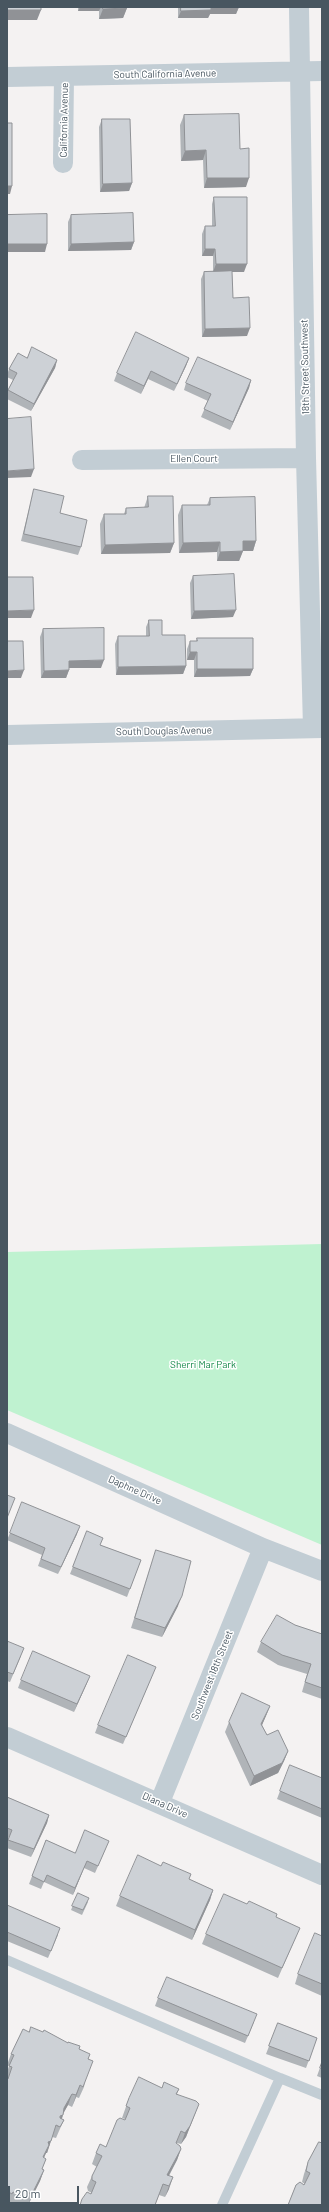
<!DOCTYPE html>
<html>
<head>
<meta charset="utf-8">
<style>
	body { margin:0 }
	#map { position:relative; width:329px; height:2212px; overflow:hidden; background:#f4f2f2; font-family:Barlow,sans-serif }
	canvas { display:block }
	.frame { position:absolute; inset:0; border:8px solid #485660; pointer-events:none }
	.scale { position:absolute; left:8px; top:2186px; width:71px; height:18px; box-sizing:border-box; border:2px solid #485660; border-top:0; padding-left:5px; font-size:12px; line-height:14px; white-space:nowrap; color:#485660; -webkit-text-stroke:3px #fff; paint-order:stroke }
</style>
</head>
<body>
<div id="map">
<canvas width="329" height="2212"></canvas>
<div class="frame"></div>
<div class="scale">20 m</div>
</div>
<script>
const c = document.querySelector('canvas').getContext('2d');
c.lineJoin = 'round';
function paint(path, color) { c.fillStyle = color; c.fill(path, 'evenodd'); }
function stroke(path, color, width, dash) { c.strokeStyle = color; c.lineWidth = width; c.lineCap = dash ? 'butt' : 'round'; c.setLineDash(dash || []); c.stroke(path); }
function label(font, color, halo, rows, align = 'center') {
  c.font = font + ' Barlow,sans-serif'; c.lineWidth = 3; c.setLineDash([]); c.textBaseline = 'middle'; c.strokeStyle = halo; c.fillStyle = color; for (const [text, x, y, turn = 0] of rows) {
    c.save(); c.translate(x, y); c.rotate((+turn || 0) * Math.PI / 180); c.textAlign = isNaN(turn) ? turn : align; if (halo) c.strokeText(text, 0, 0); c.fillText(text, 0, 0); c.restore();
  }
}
paint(new Path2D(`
	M322 1244V1545L7 1410V1252Z`), '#bff2d0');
stroke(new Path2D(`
	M7 1960 280 2078 222 2205
	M280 2078 322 2095`), '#c2cdd4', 10);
stroke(new Path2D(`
	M299 7 306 458 313 728
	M7 77 322 71
	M63 163 64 76
	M82 460 306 458
	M7 735 322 728
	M7 1433 263 1548 322 1571
	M7 1737 322 1875
	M160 1802 263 1548`), '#c2cdd4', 20);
paint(new Path2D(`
	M78 7H127V8L123 18 99 19V11H78Z
	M178 7H239L236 14H210L208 18H178Z
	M184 115 240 149 246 187 204 188 203 160 181 161 180 125Z
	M102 119 132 183 129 191 100 192 99 127Z
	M214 197 244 272H232L233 298 247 336 202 337 201 279 204 272 213 271V256H202V234L205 226H212V204Z
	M71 215 134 242 131 250 68 251V222Z
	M27 358 57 360 55 368 31 411 7 399V392L13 380 7 377V375L9 369Z
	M189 358 186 366 174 391 148 379 141 394 114 381 117 373Z
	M251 380 249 388 230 430 201 417 208 401 184 390 186 383Z
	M34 489 60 513 81 547 78 555 21 541Z
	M148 496 174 543 170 553 101 554 100 524 104 514H124L126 508H144Z
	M210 498 256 541 253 551H243L239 561H217V552L179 553 178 515 182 505H207Z
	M193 576 233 617 191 619 190 583Z
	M149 620 162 635 186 666 183 674 116 675 115 644 118 636H146V627Z
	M43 629 101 668H69V670L66 678H41L40 637Z
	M197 638 253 669 250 676 194 677V660H187V649L190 641H196Z
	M87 1531 100 1545 141 1560 127 1597 70 1574Z
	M10 1533 77 1534 58 1574 38 1566 42 1555 7 1540Z
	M156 1550 178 1606 162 1637 131 1628Z
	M295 1625 322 1634V1699L302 1692 307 1674 278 1665 257 1652 261 1642Z
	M7 1641 21 1656 10 1682 7 1681Z
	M153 1674 123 1744 95 1733 98 1725Z
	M21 1680 87 1683 74 1712 18 1688Z
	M270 1706 262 1725 267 1735 288 1751 284 1761 278 1773 250 1786 225 1732 229 1722Z
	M322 1778V1818L277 1799 280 1791Z
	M7 1797 49 1815 47 1823 31 1857 7 1848V1842L9 1838 7 1837Z
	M46 1840 75 1853 106 1848 95 1873 84 1868 73 1895 44 1882 41 1889 29 1884Z
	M189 1879 213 1890 210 1900 192 1940 116 1906 120 1896Z
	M78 1893 88 1902 82 1915 71 1910Z
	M247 1904 276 1917 296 1937 278 1978 202 1944 206 1934Z
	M7 1905 58 1935 48 1958 7 1941Z
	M322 1936V1996L295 1984 298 1974Z
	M158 1998 254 2022 245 2043 155 2006Z
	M278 2023 317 2038 306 2068 266 2054Z
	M29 2032 68 2043 79 2049 89 2059 84 2087 79 2098 76 2097 72 2107 68 2105 63 2113 62 2119 64 2120 59 2131 56 2138 52 2137 47 2153H46L44 2158 46 2159 42 2169 44 2170 40 2181 28 2205 23 2203 22 2205H13L9 2203 8 2205 7 2204V2080L8 2078H7V2072L9 2066 7 2065 11 2054Z
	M322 2062V2078L317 2076Z
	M162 2088 179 2089 177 2094 194 2116 186 2137 181 2144 177 2143 176 2144 181 2149 177 2160 169 2176V2189L165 2197 159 2195 155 2205H80L92 2193 88 2191 87 2187 92 2176 97 2167 92 2164 96 2153 106 2147 125 2120V2119L122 2118 129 2098Z
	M319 2142 322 2143V2205H288L296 2185 300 2182 304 2185 305 2184 302 2182 304 2174 308 2162Z`), '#b0b4b8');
paint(new Path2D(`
	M80 7H101L99 11H78Z
	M211 7H239L236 14H210L208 18H178L181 11Z
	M127 8 123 18 99 19 103 9Z
	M7 10H41L37 20H7Z
	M206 150 203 160 181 161 185 151Z
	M207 178H249L246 187 204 188Z
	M132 183 129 191 100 192 103 184Z
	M7 186H12L10 194H7Z
	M134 242 131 250 68 251 71 244Z
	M7 244H47L45 252H7Z
	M205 249H215L213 256H202Z
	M216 264H247L244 272H213Z
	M250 328 247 336 202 337 205 329Z
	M189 358 186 366 174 391 177 384Z
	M57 360 55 368 31 411 34 404Z
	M151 371 148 379 141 394 144 386Z
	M251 380 249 388 230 430 233 422Z
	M34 469 31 477 7 478V471Z
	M243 541H256L253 551H239Z
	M220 542 217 552 179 553 183 543Z
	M174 543 170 553 101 554 105 545Z
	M243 551 239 561H217L220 552Z
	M34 610 31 618H7V611Z
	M236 610 233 617 191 619 194 611Z
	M190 652H197L194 660H187Z
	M104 660 101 668H66L69 661Z
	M186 666 183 674 116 675 118 667Z
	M197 669H253L250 676 194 677Z
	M24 670 21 678H7V671Z
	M69 670 66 678H41L44 671Z
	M80 1526 77 1534 58 1574 61 1567Z
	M182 1596 178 1606 162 1637 165 1628Z
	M90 1676 87 1683 74 1712 77 1704Z
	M270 1706 266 1716 258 1734 261 1724Z
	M288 1751 284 1761 278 1773 250 1786 254 1776Z
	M49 1815 47 1823 31 1857 34 1849Z
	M87 1861 84 1868 73 1895 75 1888Z
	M213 1890 210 1900 192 1940 195 1930Z
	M80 2085 76 2097 72 2107 76 2095Z
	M72 2094 68 2105 62 2116 63 2115 59 2127 57 2126 64 2108Z
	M199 2104 186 2137 181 2144 185 2133Z
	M51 2141 47 2153H46L39 2168 48 2142Z
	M181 2149 177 2160 164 2184 167 2175Z
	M44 2170 40 2181 28 2205 32 2194Z
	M173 2177 169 2189 165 2197 169 2186Z`), '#909296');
const building = new Path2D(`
	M7 7H41V10H7Z
	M103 7H127V8L103 9Z
	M181 7H211V10L181 11Z
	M239 114 240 149 249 148V178H207L206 150 185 151 184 115Z
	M102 119H130L132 183 103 184Z
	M7 123H12V186H7Z
	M214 197H247V264H216L215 249H205V226H215Z
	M133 213 134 242 71 244V215Z
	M47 214V244H7V215Z
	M232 271 233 298 249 297 250 328 205 329 204 272Z
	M136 332 189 358 177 384 151 371 144 386 117 373Z
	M32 347 57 360 34 404 8 390 17 373 9 369 18 353 27 358Z
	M198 357 251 380 233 422 204 409 211 394 186 383Z
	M31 417 34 469 7 471V419Z
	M34 489 64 496 60 513 87 520 81 547 24 534Z
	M148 496H173L174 543 105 545 104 514H126V508L148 507Z
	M255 497 256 541H243V551L220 552V542L183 543 182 505H210V498Z
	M234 574 236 610 194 611 193 576Z
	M7 577H33L34 610 7 611Z
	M149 620H162V635H185L186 666 118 667V636H149Z
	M104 628V660L69 661V670L44 671 43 629Z
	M197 638H253V669H197V652H190V641H197Z
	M7 641H23L24 670 7 671Z
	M7 1495 15 1498 7 1518Z
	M22 1502 80 1526 61 1567 41 1559 45 1548 10 1533Z
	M87 1531 103 1538 100 1545 141 1560 130 1589 73 1567Z
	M156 1550 191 1561 182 1596 165 1628 135 1618Z
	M277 1615 295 1625 322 1634V1688L305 1682 311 1664 282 1655 261 1642Z
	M7 1641 24 1648 13 1674 7 1672Z
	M33 1651 90 1676 77 1704 21 1680Z
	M128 1655 156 1667 126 1737 98 1725Z
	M242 1693 270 1706 261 1724 267 1735 278 1730 288 1751 282 1763 254 1776 229 1722Z
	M290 1765 322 1778V1809L280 1791Z
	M7 1797 49 1815 34 1849 8 1840 12 1830 7 1828Z
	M85 1830 109 1841 98 1866 87 1861 75 1888 47 1875 44 1882 32 1876 46 1840 75 1853Z
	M138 1855 161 1866 163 1862 191 1874 189 1879 213 1890 195 1930 120 1896Z
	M78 1893 89 1898 83 1910 72 1906Z
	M224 1894 247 1904 249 1901 277 1914 276 1917 300 1928 282 1968 206 1934Z
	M7 1905 60 1928 51 1951 7 1932Z
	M315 1933 322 1936V1984L298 1974Z
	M167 1977 257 2014 248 2036 158 1998Z
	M278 2023 317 2038 309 2061 269 2046Z
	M31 2027 43 2032 44 2030 68 2043V2042L80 2046 79 2049 90 2054 88 2059 93 2061 83 2087 80 2085 76 2095 72 2094 64 2108 63 2115 60 2116V2118L64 2120 60 2127 56 2125 51 2141 48 2142 49 2145 43 2157 46 2159 42 2169 44 2170 32 2194 27 2192 24 2197 13 2192 12 2194 7 2191V2080L8 2079 12 2067 9 2066 14 2055 11 2054 23 2029 29 2032Z
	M322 2062V2069L320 2068Z
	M139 2077 162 2088 164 2082 179 2089 176 2094 196 2101 199 2104 190 2126 185 2133 181 2131 176 2143 180 2146 181 2149 167 2175 173 2177 169 2186 163 2184 155 2205 154 2204 153 2205H80L82 2199 87 2192 91 2194 96 2182 92 2180V2176L102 2156 96 2153 100 2144 106 2147 117 2120 120 2118 125 2120 130 2108 126 2106 129 2098Z
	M319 2142 322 2143V2205H288L296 2185 300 2182 304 2185 310 2173 306 2171 308 2162Z`);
paint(building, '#cdd1d6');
stroke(building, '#909296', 1);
label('10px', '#485660', '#fff', [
	["South California Avenue",165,74,-1],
	["California Avenue",64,120,-89],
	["18th Street Southwest",305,367,-91],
	["Ellen Court",194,459],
	["South Douglas Avenue",164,731,-1],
	["Daphne Drive",135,1490,24],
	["Southwest 18th Street",212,1675,-68],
	["Diana Drive",165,1805,24]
]);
label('10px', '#138847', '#fff', [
	["Sherri Mar Park",203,1365]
]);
</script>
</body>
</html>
